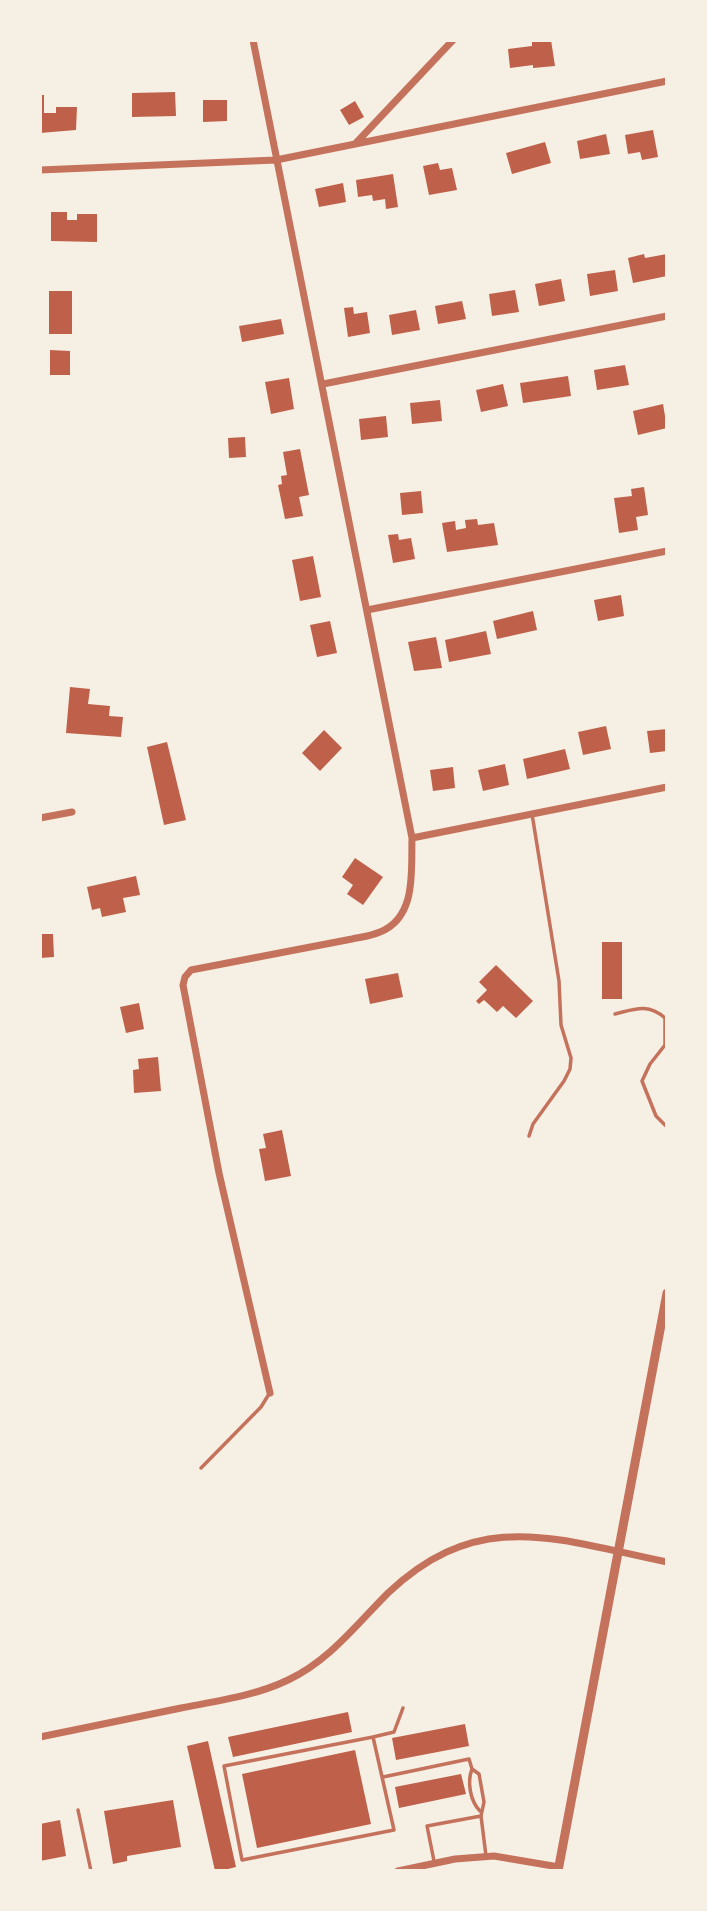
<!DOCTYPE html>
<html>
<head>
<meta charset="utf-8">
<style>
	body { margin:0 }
	#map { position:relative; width:707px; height:1911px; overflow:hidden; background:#f6efe4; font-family:"Fira Sans",sans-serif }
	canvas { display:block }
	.frame { position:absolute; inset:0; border:42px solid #f6efe4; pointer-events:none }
</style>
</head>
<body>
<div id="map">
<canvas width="707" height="1911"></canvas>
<div class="frame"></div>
</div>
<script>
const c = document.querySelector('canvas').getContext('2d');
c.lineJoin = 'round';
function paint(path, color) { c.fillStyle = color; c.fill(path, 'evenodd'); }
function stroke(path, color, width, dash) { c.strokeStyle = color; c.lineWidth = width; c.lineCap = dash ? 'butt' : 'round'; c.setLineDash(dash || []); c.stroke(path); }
paint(new Path2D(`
	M532 40H551L555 66 533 68V65L510 68 508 49 532 46Z
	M175 92 176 116 132 117V93Z
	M40 95H44V113H56V107H77L76 130 40 133Z
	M203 100H227V121L203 122Z
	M355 101 364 117 349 125 340 110Z
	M653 130 658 157 642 160 640 152 628 154 625 135Z
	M606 134 610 154 580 159 577 141Z
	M545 142 551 163 512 174 506 153Z
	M438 163 440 170 452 168 457 190 429 195 423 166Z
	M393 174 398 207 386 209 385 199 373 201 372 195 358 197 356 180Z
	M343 183 346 202 319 207 315 189Z
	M51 212H67V220H77V214H97V242L51 241Z
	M644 254 645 258 667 254V276L633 283 628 258Z
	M615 270 618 291 590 296 587 274Z
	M561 279 565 301 539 306 535 284Z
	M515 290 519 312 492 316 489 294Z
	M49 291H72V334H49Z
	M462 301 466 319 438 324 435 306Z
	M353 307 354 314 367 312 370 333 348 337 344 308Z
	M416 310 420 330 392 335 389 315Z
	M281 319 284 334 242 342 239 326Z
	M50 350 70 351V375H50Z
	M625 365 629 385 597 390 594 370Z
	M568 376 571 396 523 403 520 383Z
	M289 378 294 409 271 414 265 382Z
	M503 384 508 406 481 412 476 390Z
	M440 400 442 421 412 424 410 403Z
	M663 404 667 428 638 435 633 411Z
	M386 416 388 437 361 440 359 419Z
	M245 437 246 457 229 458 228 438Z
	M300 449 309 495 299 497 303 516 285 519 278 485 282 484 281 476 287 475 283 452Z
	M644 487 648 515 636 517 638 530 619 533 614 498 632 496 631 489Z
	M421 491 423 513 402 515 400 493Z
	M477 519 478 525 494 523 498 545 447 552 442 523 455 521 456 530 466 528 465 520Z
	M398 534 399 540 411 538 415 559 393 563 388 535Z
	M313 556 321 597 300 601 292 560Z
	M621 595 624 616 598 621 594 600Z
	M533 611 537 630 497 639 493 621Z
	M330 621 337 653 317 657 310 625Z
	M486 631 491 654 449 662 445 640Z
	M436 637 442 668 414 671 408 642Z
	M70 687 90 689 88 704 110 706 109 716 123 717 121 737 66 733Z
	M606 726 611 749 583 755 578 732Z
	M667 729V751L650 753 647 731Z
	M324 730 342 748 320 771 302 753Z
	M167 742 186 820 164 825 147 747Z
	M565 749 570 769 527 779 523 759Z
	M505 764 509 785 483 791 478 770Z
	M453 767 455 788 433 791 430 770Z
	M355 858 383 877 363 905 347 894 353 885 342 877Z
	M136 876 140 895 123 898 126 912 102 917 100 908 92 910 87 887Z
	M40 934H53L54 957 40 958Z
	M602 942H622V999H602Z
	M496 965 533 1001 516 1018 503 1006 497 1012 484 1000 479 1004 476 1001 487 990 479 982Z
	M398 973 403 997 370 1004 365 979Z
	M139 1003 144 1029 126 1033 120 1007Z
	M158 1057 161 1091 134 1093 133 1070 139 1069 138 1059Z
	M282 1130 291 1176 265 1181 259 1149 266 1148 263 1134Z
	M348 1712 352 1732 233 1757 228 1737Z
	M465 1724 469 1746 396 1760 392 1738Z
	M208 1741 236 1867 220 1871H215L187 1746Z
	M355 1750 371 1824 257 1848 242 1774Z
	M461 1774 466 1794 399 1808 395 1787Z
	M173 1800 181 1847 127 1856V1861L113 1864 104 1811Z
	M60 1820 66 1856 40 1861V1824Z`), '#bf614a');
stroke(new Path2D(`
	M615 1014C635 1009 648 1003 665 1018V1045L650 1064 642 1081 656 1116 667 1127
	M529 1136 533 1124 564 1081 570 1069 571 1058 561 1025 559 981 532 814
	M201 1468 261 1407 269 1394
	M373 1737 394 1830 242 1860 224 1766Z
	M373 1737 394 1732 403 1708
	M472 1769C467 1782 470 1801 480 1811
	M383 1777 469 1759 472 1769 479 1774 484 1802 481 1816
	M78 1810 91 1871
	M434 1861 427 1826 481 1816 486 1856`), '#c5725c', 3.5);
stroke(new Path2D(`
	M253 40 412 838C411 871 417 917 380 932 371 936 361 937 352 939L191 970 185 977 183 985 219 1173 270 1393
	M356 143 453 40
	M40 170 276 160 667 81
	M323 384 667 316
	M367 610 667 551
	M40 818 72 812
	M412 838 667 787
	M40 1737C87 1727 134 1718 181 1708 217 1701 255 1696 288 1680 329 1661 357 1624 388 1593 480 1506 558 1540 667 1562
	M398 1871 455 1859 494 1856 559 1867`), '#c5725c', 7);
stroke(new Path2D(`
	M558 1871 667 1293`), '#c5725c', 9);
</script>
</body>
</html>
